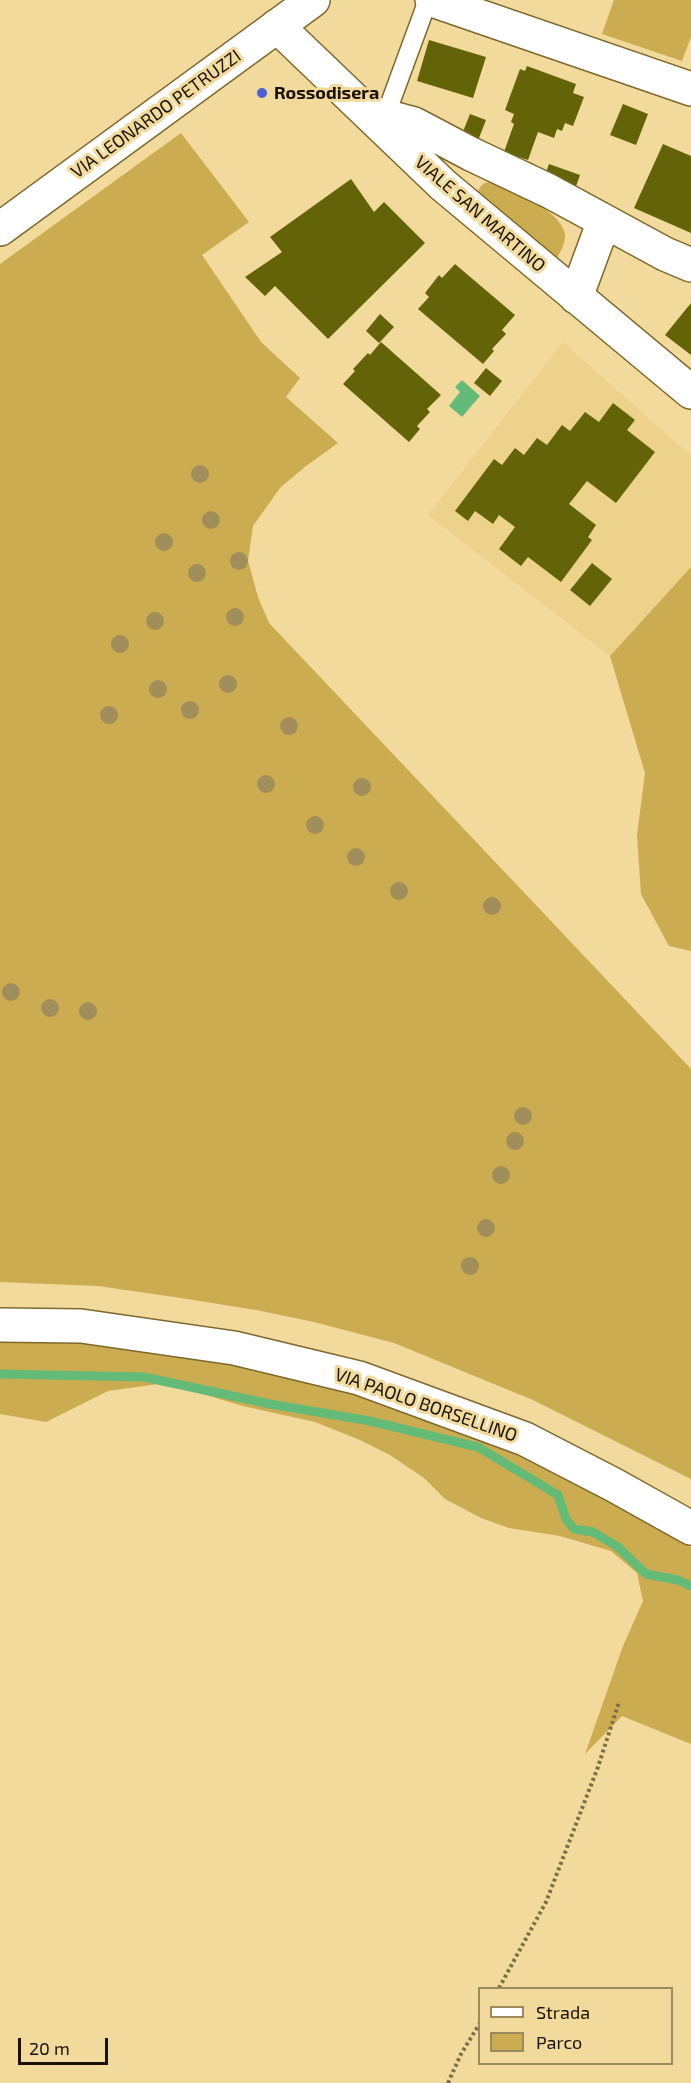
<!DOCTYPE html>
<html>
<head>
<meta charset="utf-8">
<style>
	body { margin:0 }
	#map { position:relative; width:691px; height:2083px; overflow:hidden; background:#f1da9b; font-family:"Exo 2",sans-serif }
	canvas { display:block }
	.legend { position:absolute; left:478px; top:1987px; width:195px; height:78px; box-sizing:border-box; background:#f1da9b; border:2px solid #9b8a5d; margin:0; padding:8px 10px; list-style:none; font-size:18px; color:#1a1100 }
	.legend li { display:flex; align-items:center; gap:12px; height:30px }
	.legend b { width:30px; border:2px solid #9b8a5d }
	.scale { position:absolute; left:18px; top:2038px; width:90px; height:27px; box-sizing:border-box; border:3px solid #1a1100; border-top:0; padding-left:8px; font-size:18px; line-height:21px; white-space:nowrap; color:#1a1100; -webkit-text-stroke:4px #f1da9b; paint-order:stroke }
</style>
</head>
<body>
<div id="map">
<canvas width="691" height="2083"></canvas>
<ul class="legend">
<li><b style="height:8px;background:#fff"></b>Strada</li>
<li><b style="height:16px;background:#ccac51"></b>Parco</li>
</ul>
<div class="scale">20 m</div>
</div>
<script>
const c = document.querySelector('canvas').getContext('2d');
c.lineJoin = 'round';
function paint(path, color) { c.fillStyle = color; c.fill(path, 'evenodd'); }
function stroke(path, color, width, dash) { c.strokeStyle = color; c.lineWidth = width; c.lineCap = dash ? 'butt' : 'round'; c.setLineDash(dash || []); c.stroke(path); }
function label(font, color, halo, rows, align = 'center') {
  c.font = font + ' "Exo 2",sans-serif'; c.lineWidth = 6; c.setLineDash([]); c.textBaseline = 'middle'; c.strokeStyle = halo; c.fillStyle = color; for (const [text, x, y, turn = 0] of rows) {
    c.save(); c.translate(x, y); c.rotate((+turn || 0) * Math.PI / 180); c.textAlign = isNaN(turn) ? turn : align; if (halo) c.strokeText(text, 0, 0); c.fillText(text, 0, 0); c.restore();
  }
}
paint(new Path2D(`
	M563 342 691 456V567L610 656 428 515Z`), '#ecd28b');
paint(new Path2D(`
	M614 0H691V37L682 61 602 34Z
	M181 133 249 222 202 255 261 342 300 378 286 397 338 443 306 466 280 488 253 526 248 561 258 597 269 623 691 1069V1479L533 1400 394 1343 314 1322 256 1310 181 1298 98 1286 0 1282V264Z
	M495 181C514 192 561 211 565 234 566 243 560 252 556 260L478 192C480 183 487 182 495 181Z
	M691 567V951L669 946 641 894 637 835 645 773 610 656Z
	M0 1338 130 1344 227 1361 314 1382 474 1430 661 1528 691 1547V1744L622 1716 585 1754 623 1646 643 1601 637 1573 611 1551 560 1536 509 1528 481 1518 445 1499 424 1478 390 1455 360 1440 315 1422 243 1406 165 1383 108 1391 46 1422 0 1414Z`), '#ccac51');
paint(new Path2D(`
	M462 380 480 396 462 417 449 406 460 392 455 387Z`), '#64bb78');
stroke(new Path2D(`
	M0 1374 144 1377 270 1404 370 1421 478 1447 558 1495 566 1519 574 1529 593 1532 618 1547 646 1574 678 1580 691 1586`), '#64bb78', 9);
paint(new Path2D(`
	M429 40 486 57 473 98 417 81Z
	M527 66 576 84 573 93 584 97 573 126 565 123 562 131 557 129 554 138 538 132 528 160 504 152 514 124 511 122 514 114 505 110 520 69 525 71Z
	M623 104 648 114 636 145 610 135Z
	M470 114 486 120 477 143 462 134Z
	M663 144 691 156V233L634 208Z
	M549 164 580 175 575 189 544 178Z
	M351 179 374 212 384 202 425 243 328 339 275 286 265 296 245 277 282 252 270 237Z
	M455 264 515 315 502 330 506 334 492 349 494 351 483 364 418 309 429 297 425 293 439 275 442 278Z
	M691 303V355L665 335Z
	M380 314 394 327 379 343 366 331Z
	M381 342 441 395 427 409 430 412 417 426 420 429 409 442 343 384 355 371 353 369 368 353 370 355Z
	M486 368 502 381 490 396 474 383Z
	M613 403 635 420 627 430 655 452 616 503 587 481 569 504 596 525 588 537 592 540 561 582 528 557 521 566 499 549 515 527 499 515 493 524 475 511 468 521 455 511 494 459 502 465 515 448 524 455 537 438 547 445 562 425 570 431 585 412 599 422Z
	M592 563 612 579 590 606 570 590Z`), '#636307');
const service = new Path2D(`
	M385 117 428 0`);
const minor = new Path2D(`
	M432 0 691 89
	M277 26 443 185 691 392
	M369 112 414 124 471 154 549 191 665 254 691 265
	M576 297 604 221
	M0 1325 81 1326 234 1348 359 1378 525 1439 614 1485 691 1528`);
const secondary = new Path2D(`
	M0 229 313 0`);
stroke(service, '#7e682b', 21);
stroke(minor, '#7e682b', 36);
stroke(secondary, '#7e682b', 36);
stroke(new Path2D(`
	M499 1988 546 1902 598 1767 619 1702
	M448 2083 461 2054 480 2023`), '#7e6e48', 4, [3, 3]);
stroke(service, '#fff', 18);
stroke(minor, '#fff', 33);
stroke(secondary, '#fff', 33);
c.fillStyle = '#a18f5b';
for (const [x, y] of [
	[200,474],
	[211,520],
	[164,542],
	[239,561],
	[197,573],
	[235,617],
	[155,621],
	[120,644],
	[228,684],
	[158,689],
	[190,710],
	[109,715],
	[289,726],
	[266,784],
	[362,787],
	[315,825],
	[356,857],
	[399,891],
	[492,906],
	[11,992],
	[50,1008],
	[88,1011],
	[523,1116],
	[515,1141],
	[501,1175],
	[486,1228],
	[470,1266]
]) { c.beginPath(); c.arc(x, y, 9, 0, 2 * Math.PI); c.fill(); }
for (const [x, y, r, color] of [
	[262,93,6,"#4863d7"]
]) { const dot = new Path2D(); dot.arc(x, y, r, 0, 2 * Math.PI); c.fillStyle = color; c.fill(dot); stroke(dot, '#f1da9b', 2); }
label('bold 18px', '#1a1100', '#f1da9b', [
	["Rossodisera",274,93]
], 'left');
label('18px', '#1a1100', '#f1da9b', [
	["VIA LEONARDO PETRUZZI",156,114,-36],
	["VIALE SAN MARTINO",480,214,41],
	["VIA PAOLO BORSELLINO",426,1405,19]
]);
</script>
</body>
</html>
